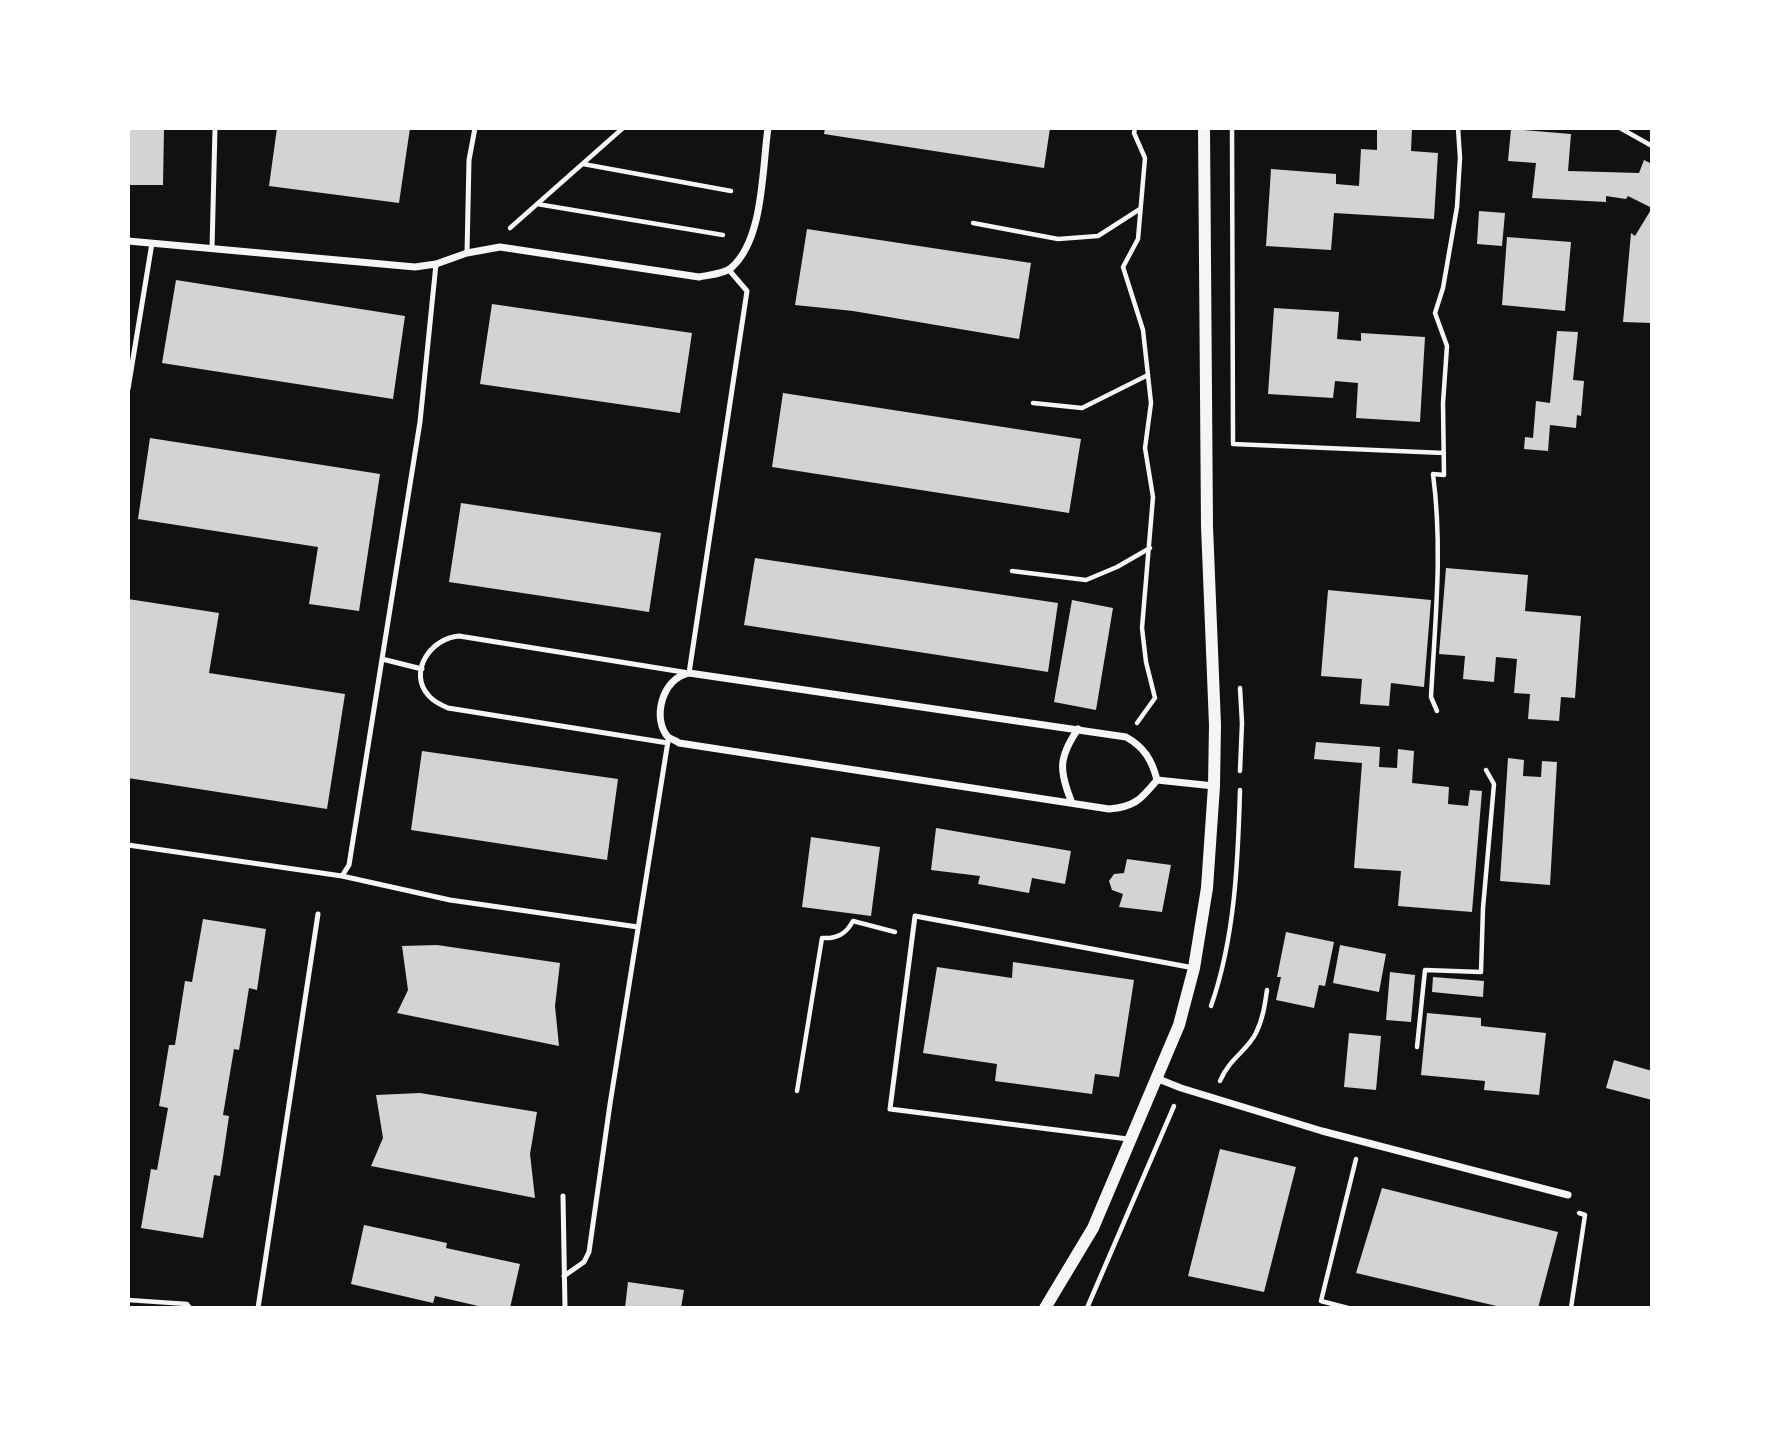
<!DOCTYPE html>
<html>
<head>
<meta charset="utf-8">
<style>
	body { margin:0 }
	#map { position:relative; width:1780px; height:1436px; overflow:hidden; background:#111; font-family:Karla,sans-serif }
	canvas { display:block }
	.frame { position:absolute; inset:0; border:130px solid #fff; pointer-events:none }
</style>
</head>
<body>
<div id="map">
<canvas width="1780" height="1436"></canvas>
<div class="frame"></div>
</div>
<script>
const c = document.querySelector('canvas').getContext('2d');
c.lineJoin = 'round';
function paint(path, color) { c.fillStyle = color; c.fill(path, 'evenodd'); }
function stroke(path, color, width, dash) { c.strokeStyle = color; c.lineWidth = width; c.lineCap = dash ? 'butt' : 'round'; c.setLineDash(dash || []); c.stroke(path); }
paint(new Path2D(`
	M128 128H164L163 185H128Z
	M277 128H410L399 203 269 186Z
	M825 128H1050L1044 168 824 134Z
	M1377 128H1412L1411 151 1438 153 1434 219 1334 213 1331 250 1266 246 1271 169 1336 174V184L1359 186 1361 149 1377 150Z
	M1511 129 1571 134 1568 171 1639 173 1644 160 1652 164V323L1623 322 1631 233 1635 236 1652 208 1628 196 1626 199 1606 196V202L1532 198 1536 163 1508 161Z
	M1479 211 1505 213 1502 246 1477 244Z
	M807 229 1031 263 1019 339 853 311 795 305Z
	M1507 237 1571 242 1565 311 1502 305Z
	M176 280 405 316 393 399 162 363Z
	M492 304 692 333 680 413 480 384Z
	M1274 308 1339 312 1337 339 1361 341V333L1425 337 1420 422 1356 418 1358 383 1335 381 1333 398 1268 394Z
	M1557 331 1578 332 1573 380 1584 381 1581 416 1577 415 1576 428 1550 425 1548 451 1524 449 1525 437 1533 438 1536 401 1550 403Z
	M783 393 1081 439 1069 513 772 467Z
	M150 438 380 474 359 611 309 604 318 547 138 519Z
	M461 503 661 533 649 612 449 582Z
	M755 558 1058 603 1048 672 744 625Z
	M1446 568 1528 575 1525 611 1581 616 1575 698 1561 697 1559 721 1528 719 1530 694 1514 693 1517 659 1496 657 1494 682 1463 679 1465 656 1439 654Z
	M1328 590 1431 600 1424 687 1391 683 1389 706 1360 704 1362 679 1321 676Z
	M128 599 219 613 209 673 345 694 327 809 128 778Z
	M1072 600 1113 608 1096 710 1054 702Z
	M1316 742 1380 747 1379 767 1397 768 1398 749 1414 751 1412 783 1449 787 1448 804 1468 806 1470 790 1482 791 1472 912 1398 906 1401 871 1354 868 1362 763 1314 759Z
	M422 751 618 779 607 860 411 830Z
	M1508 758 1524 760 1523 776 1541 777 1542 761 1557 762 1550 885 1500 881Z
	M936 828 1071 851 1065 884 1032 878 1029 893 978 884 980 876 931 870Z
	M811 837 880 847 871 916 802 907Z
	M1127 859 1171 865 1162 912 1119 907 1123 894 1112 890 1109 881 1114 874 1124 873Z
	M203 919 266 929 257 990 249 988 239 1050 234 1049 223 1115 229 1116 223 1157 220 1176 214 1175 203 1238 141 1228 151 1169 157 1170 168 1108 159 1106 169 1045H175L185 981 192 982Z
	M1286 932 1334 942 1325 986 1319 985 1314 1008 1276 1000 1281 977H1277Z
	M437 945 560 963 555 1006 559 1046 397 1013 408 990 402 946Z
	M1340 945 1386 954 1379 992 1333 983Z
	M1013 962 1134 980 1119 1077 1095 1074 1092 1094 995 1081 997 1064 923 1053 937 967 1012 978Z
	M1390 972 1415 975 1411 1022 1386 1020Z
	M1433 977 1484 981 1483 997 1432 992Z
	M1427 1013 1481 1018V1026L1546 1033 1539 1095 1484 1090 1485 1081 1421 1075Z
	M1349 1033 1381 1036 1376 1090 1344 1087Z
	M1614 1060 1652 1071V1100L1606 1088Z
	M420 1093 537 1112 530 1154 535 1198 371 1166 383 1138 376 1095Z
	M1220 1149 1296 1167 1264 1292 1188 1276Z
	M1382 1188 1558 1232 1538 1308H1505L1356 1273Z
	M364 1225 447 1243 446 1248 520 1264 510 1308H487L435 1296 433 1303 351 1284Z
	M628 1282 684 1290 681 1308H625Z`), '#d3d3d3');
stroke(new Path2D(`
	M1135 128 1134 133 1145 158 1138 239 1123 267 1143 330 1151 403 1145 448 1153 497 1142 628 1146 662 1155 698 1137 723
	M1232 128 1233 442
	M1620 128 1652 146
	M583 164 731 191
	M537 204 723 235
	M973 223 1058 239 1098 236 1140 209
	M510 228 623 128
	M1033 403 1082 408 1148 375
	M1233 444 1444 453
	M1012 571 1086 580 1117 567 1150 548
	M1240 688 1242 723 1240 771
	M1437 711 1431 697C1435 621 1443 550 1433 474L1444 475 1443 403 1447 346 1435 313 1443 288 1457 207 1460 158 1458 128
	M1211 1006C1235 938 1238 861 1240 790
	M1417 1047 1425 970 1481 972 1483 908 1494 784 1486 770
	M1220 1081C1229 1059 1247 1051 1256 1033 1263 1019 1265 1004 1267 990
	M797 1091 822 938C837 939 846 934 853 921L895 932
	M128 1300 187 1304 190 1308
	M1087 1308 1174 1106
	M1348 1308 1321 1301 1356 1159
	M1571 1308 1585 1215 1579 1213`), '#f5f5f5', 4.5);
stroke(new Path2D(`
	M212 249 215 128
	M467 253 469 160 475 128
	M128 389 152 243
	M382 659 422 669
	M668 743 448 708C441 705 434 702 429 696 407 672 431 638 459 636L689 673 747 291 729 270
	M128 845 342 876 450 900 638 927
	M342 876 349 865 420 422 436 264
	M1128 1139 890 1109 915 916 1194 968
	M563 1196 565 1308
	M564 1276 584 1262 589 1252 610 1104 668 741
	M258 1308 318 914`), '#f5f5f5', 5);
stroke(new Path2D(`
	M128 241 415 267 436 264 467 253 500 247 699 277C708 275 724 274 731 268 764 240 762 168 768 128
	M689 673 1126 737C1144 747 1152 760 1157 780 1141 799 1135 807 1109 809L679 743C678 742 670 738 669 738 651 720 662 678 689 673Z
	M1157 780 1214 786
	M1072 803C1059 771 1058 758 1078 729
	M1156 1078 1181 1088 1322 1131 1568 1195`), '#f5f5f5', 7);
stroke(new Path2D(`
	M1045 1308 1093 1228 1179 1025 1194 968 1207 888 1214 786 1215 725 1207 526 1204 128`), '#f5f5f5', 12);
</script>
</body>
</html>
